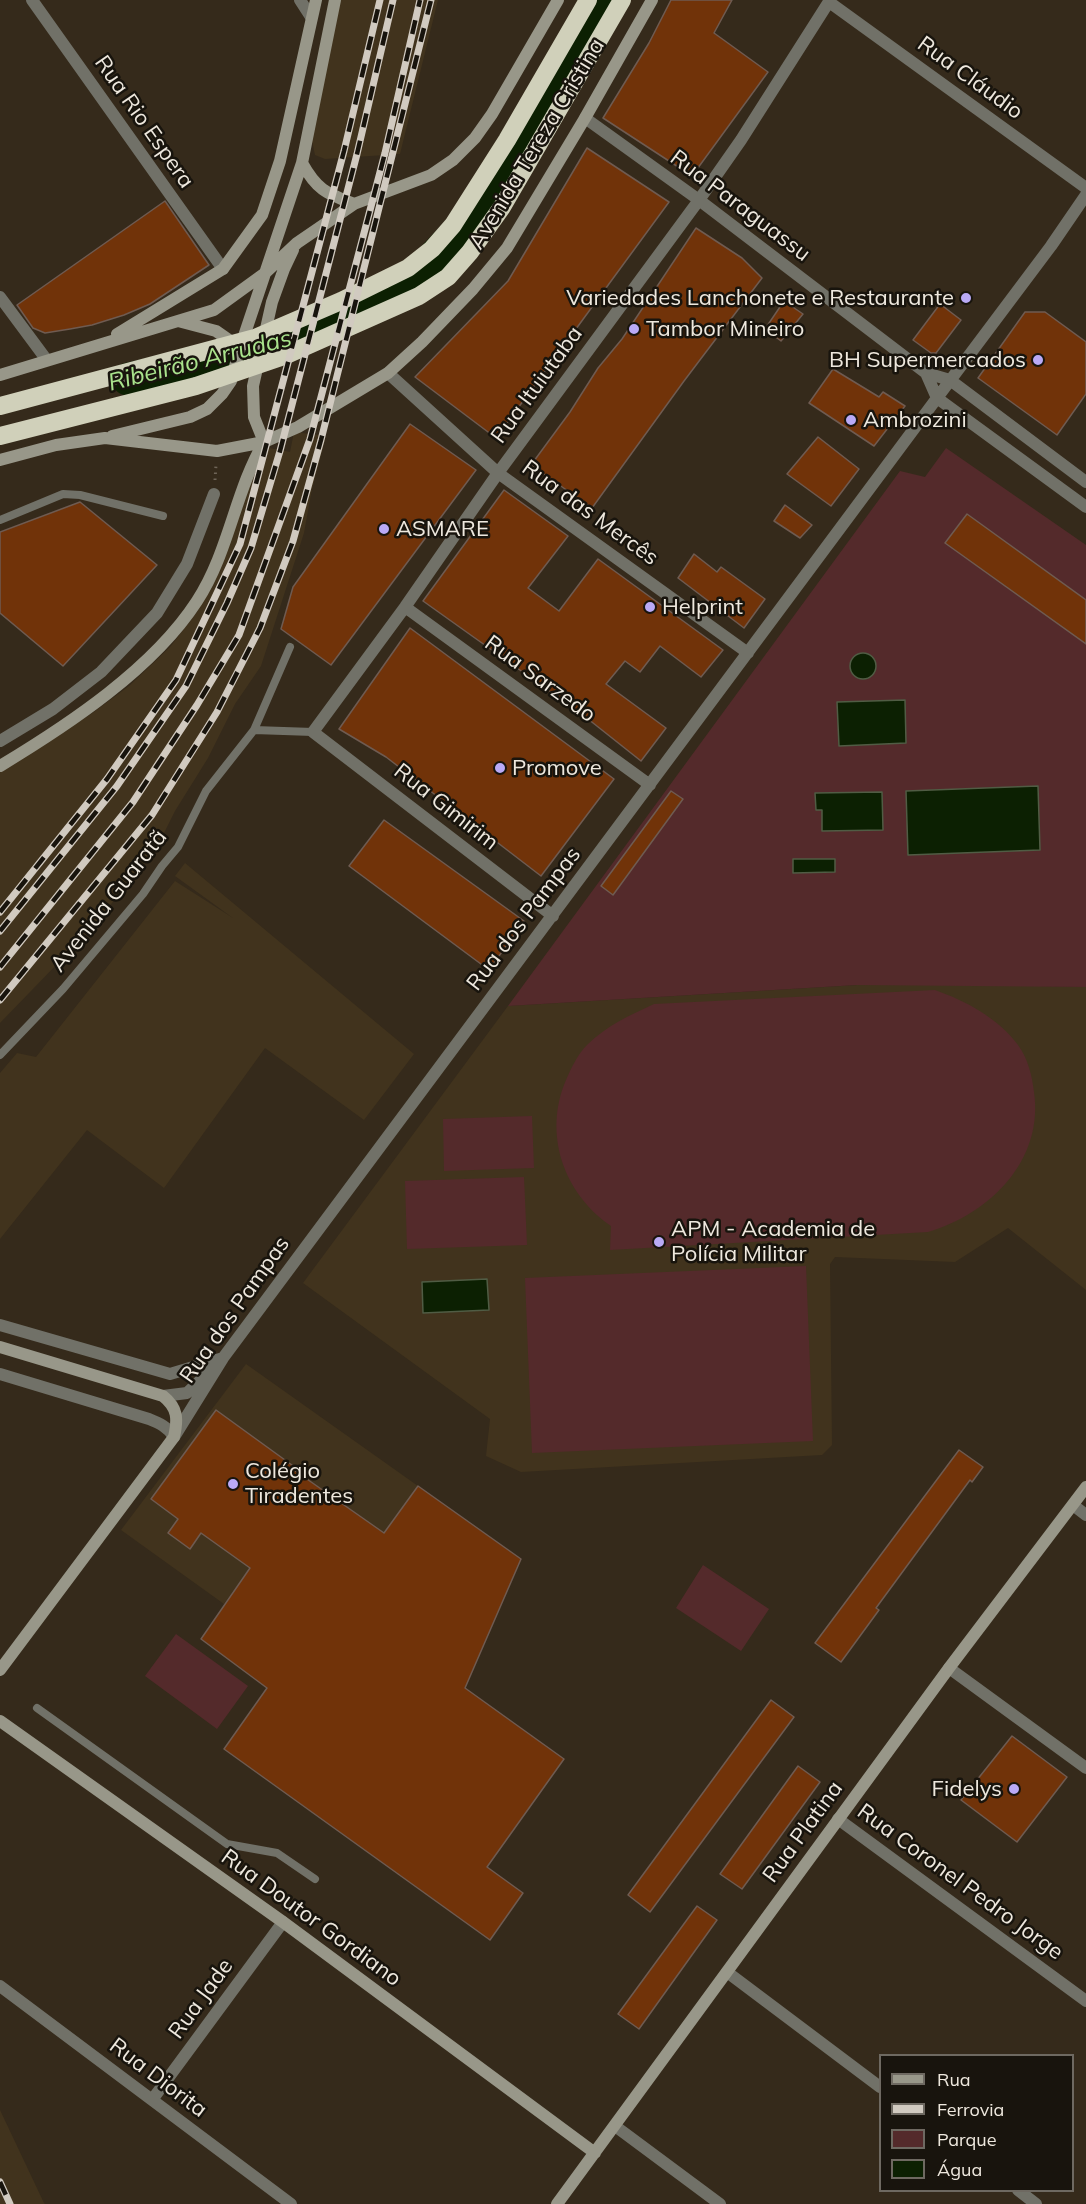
<!DOCTYPE html>
<html>
<head>
<meta charset="utf-8">
<style>
	body { margin:0 }
	#map { position:relative; width:1086px; height:2204px; overflow:hidden; background:#352a1b; font-family:Mulish,sans-serif }
	canvas { display:block }
	.legend { position:absolute; left:879px; top:2054px; width:195px; height:138px; box-sizing:border-box; background:#18140d; border:2px solid #6e6961; margin:0; padding:8px 10px; list-style:none; font-size:18px; color:#eee8de }
	.legend li { display:flex; align-items:center; gap:12px; height:30px }
	.legend b { width:30px; border:2px solid #6e6961 }
</style>
</head>
<body>
<div id="map">
<canvas width="1086" height="2204"></canvas>
<ul class="legend">
<li><b style="height:8px;background:#989789"></b>Rua</li>
<li><b style="height:8px;background:#d1cac0"></b>Ferrovia</li>
<li><b style="height:16px;background:#542a2b"></b>Parque</li>
<li><b style="height:16px;background:#0c2002"></b>Água</li>
</ul>
</div>
<script>
const c = document.querySelector('canvas').getContext('2d');
c.lineJoin = 'round';
function paint(path, color) { c.fillStyle = color; c.fill(path, 'evenodd'); }
function stroke(path, color, width, dash) { c.strokeStyle = color; c.lineWidth = width; c.lineCap = dash ? 'butt' : 'round'; c.setLineDash(dash || []); c.stroke(path); }
function label(font, color, halo, rows, align = 'center') {
  c.font = font + ' Mulish,sans-serif'; c.lineWidth = 5; c.setLineDash([]); c.textBaseline = 'middle'; c.strokeStyle = halo; c.fillStyle = color; for (const [text, x, y, turn = 0] of rows) {
    c.save(); c.translate(x, y); c.rotate((+turn || 0) * Math.PI / 180); c.textAlign = isNaN(turn) ? turn : align; if (halo) c.strokeText(text, 0, 0); c.fillText(text, 0, 0); c.restore();
  }
}
paint(new Path2D(`
	M337 0H438L400 154 325 159 315 155 311 136Z
	M294 432 326 436 312 489 304 533 261 666 235 704 208 758 175 811 157 847 91 929 0 1023V771L91 714 129 686 170 647 197 612 220 565 259 446 290 452Z
	M185 863 414 1054 364 1120 265 1048 164 1188 87 1130 0 1239V1073L17 1053 36 1057 175 881 233 918 175 876Z
	M951 984 1086 987V1290L1008 1228 955 1262 835 1257 830 1264 832 1445 822 1455 521 1472 486 1456 490 1419 303 1283 508 1006 857 985Z
	M246 1364 418 1486 384 1533 311 1482 224 1604 121 1530Z
	M0 2110 44 2203 45 2204H0Z`), '#41331d');
paint(new Path2D(`
	M946 448 1086 545V987L857 985 508 1006 900 471 925 477Z
	M935 990C966 1001 998 1018 1018 1045 1028 1059 1032 1075 1034 1092 1044 1160 990 1214 928 1232L610 1250 611 1226C563 1193 543 1133 566 1080 571 1068 578 1054 587 1045 606 1026 630 1015 654 1004Z
	M532 1116 534 1168 444 1171 443 1119Z
	M524 1177 527 1245 407 1249 405 1181Z
	M806 1266 813 1441 532 1453 525 1278Z
	M703 1565 769 1609 741 1651 676 1608Z
	M176 1634 248 1686 217 1729 145 1676Z`), '#542a2b');
const water = new Path2D(`
	M850 666a13 13 0 1 1 26 0a13 13 0 1 1-26 0Z
	M905 700 906 743 839 746 837 702Z
	M1038 786 1040 850 908 855 906 791Z
	M882 792 883 830 822 831V810H816L815 793Z
	M793 859H835V872L793 873Z
	M487 1279 489 1310 423 1313 422 1282Z`);
paint(water, '#0c2002');
stroke(water, '#505c44', 1.5);
stroke(new Path2D(`
	M128 379 274 347 358 314 390 296 429 262 465 224 541 99 598 0`), '#0c2002', 33);
const building = new Path2D(`
	M671 0H732L714 33 768 72 692 176 603 118 649 43Z
	M587 148 669 202 496 438 415 377 508 281Z
	M165 201 209 265 150 304 124 315 92 325 70 329 45 333 33 328 17 305Z
	M696 228 742 258 762 278 684 381 592 508 531 465 570 412 598 368 622 339Z
	M784 301 803 314 781 341 765 329Z
	M940 304 961 320 936 353H931L913 340Z
	M1025 312H1045L1086 342V394L1057 435 978 378Z
	M833 369 879 397 883 392 905 406 874 446 809 403Z
	M410 424 476 470 331 665 281 629 293 587Z
	M818 437 859 469 831 506 787 474Z
	M504 490 568 536 528 588 559 611 598 559 723 650 701 677 660 646 640 672 625 661 606 684 666 728 641 761 583 715 423 601Z
	M80 502 157 565 63 666 0 613V532Z
	M785 505 812 525 800 538 774 521Z
	M967 514 1086 600V644L945 543Z
	M694 554 717 572 721 567 765 599 744 628 678 578Z
	M410 628 614 779 541 876 386 757 339 729Z
	M671 791 683 799 613 895 601 886Z
	M384 820 524 921 489 970 349 866Z
	M216 1410 296 1468 294 1470 384 1533 418 1486 521 1559 465 1688 564 1759 487 1867 523 1893 490 1940 224 1749 267 1688 201 1639 250 1568 201 1533 190 1549 168 1533 178 1519 151 1499Z
	M959 1450 983 1467 972 1482 970 1480 876 1608 879 1610 841 1662 815 1643Z
	M771 1700 794 1717 650 1912 628 1895Z
	M1012 1736 1067 1777 1017 1842 961 1800Z
	M798 1766 820 1782 742 1889 720 1874Z
	M697 1906 717 1920 639 2029 618 2014Z`);
paint(building, '#713309');
stroke(building, '#6f5b51', 1.5);
stroke(new Path2D(`
	M215 480 216 465`), '#6f6558', 3, [1.5, 4.5]);
stroke(new Path2D(`
	M0 520 63 494 80 495 163 516
	M254 730 313 732
	M0 1055 63 989 143 894 162 866 178 847 206 791 254 730 290 647
	M37 1708 227 1844 277 1853 315 1879`), '#717168', 8);
stroke(new Path2D(`
	M32 0 223 269
	M300 0 311 17
	M829 2 1086 188
	M585 118 699 200 926 373 950 380 1086 482
	M0 297 46 359
	M388 373 498 473 748 653
	M926 373 937 398 1086 507
	M405 607 650 785
	M0 741 53 709 101 672 157 613 187 564 214 494
	M553 916 313 732 405 607 498 473 699 200 741 140 830 0
	M0 1325 170 1374 223 1358
	M0 1374 149 1419C159 1423 168 1427 174 1437L223 1358 937 398 1051 246 1086 195
	M163 1396 187 1393 209 1372
	M1073 1505 1086 1515
	M949 1668 1086 1768
	M838 1819 1086 2001
	M727 1972 880 2087
	M0 1986 291 2204
	M152 2100 283 1922
	M615 2126 720 2204
	M1018 2190 1036 2204`), '#717168', 12);
stroke(new Path2D(`
	M302 163C317 190 326 193 354 204
	M178 321 216 331 236 345
	M117 334 223 269 262 215 280 161 316 0
	M0 375 214 310 265 273 297 243 354 204 431 175 453 160 475 138 492 114 558 0
	M112 436 190 417 207 409 222 394 231 381 240 348 302 163 335 0
	M0 460 56 445 105 438 217 451 264 442 298 427 388 373 422 342 473 289 507 248 585 118 652 0
	M0 766C68 725 153 669 197 601 229 552 235 491 264 442L254 417 253 386 272 302 284 269 293 250
	M0 1347 163 1396C178 1408 178 1419 174 1437L0 1670
	M0 1721 283 1922 595 2153
	M557 2204 949 1668 1086 1487`), '#989789', 12);
stroke(new Path2D(`
	M0 406 255 338 341 301 408 268 432 249 453 225 507 140 588 0
	M0 436 196 386 284 356 419 296 448 277 470 252 502 207 622 0`), '#d0d0ba', 18);
const rail = new Path2D(`
	M0 912 107 779 176 680 240 544 344 151 380 0
	M0 931 117 786 186 686 227 603 251 548 280 451 357 154 393 0
	M0 967 133 802 197 705 239 635 310 439 385 153 420 0
	M0 1000 152 815 217 712 260 628 293 541 321 440 431 0
	M0 2182 10 2204`);
stroke(rail, '#d1cac0', 7);
stroke(rail, '#18140d', 4.5, [14]);
for (const [x, y, r, color] of [
	[966,298,6,"#baaaf6"],
	[634,329,6,"#baaaf6"],
	[1038,360,6,"#baaaf6"],
	[851,420,6,"#baaaf6"],
	[384,529,6,"#baaaf6"],
	[650,607,6,"#baaaf6"],
	[500,768,6,"#baaaf6"],
	[659,1242,6,"#baaaf6"],
	[233,1484,6,"#baaaf6"],
	[1014,1789,6,"#baaaf6"]
]) { const dot = new Path2D(); dot.arc(x, y, r, 0, 2 * Math.PI); c.fillStyle = color; c.fill(dot); stroke(dot, '#18140d', 2); }
label('22px', '#eee8de', '#18140d', [
	["Rua Cláudio",970,78,36],
	["Rua Rio Espera",144,122,55],
	["Avenida Tereza Cristina",537,144,-59],
	["Rua Paraguassu",740,206,37],
	["Rua Ituiutaba",537,385,-54],
	["Rua das Mercês",590,513,36],
	["Rua Sarzedo",540,679,36],
	["Rua Gimirim",446,807,38],
	["Avenida Guaratã",109,901,-52],
	["Rua dos Pampas",524,919,-53],
	["Rua dos Pampas",235,1310,-55],
	["Rua Platina",803,1832,-54],
	["Rua Coronel Pedro Jorge",960,1882,36],
	["Rua Doutor Gordiano",311,1918,36],
	["Rua Jade",201,1999,-54],
	["Rua Diorita",158,2078,37]
]);
label('22px', '#eee8de', '#18140d', [
	["Variedades Lanchonete e Restaurante",954,298,"right"],
	["Tambor Mineiro",646,329],
	["BH Supermercados",1026,360,"right"],
	["Ambrozini",863,420],
	["ASMARE",396,529],
	["Helprint",662,607],
	["Promove",512,768],
	["APM - Academia de",671,1229],
	["Polícia Militar",671,1254],
	["Colégio",245,1471],
	["Tiradentes",245,1496],
	["Fidelys",1002,1789,"right"]
], 'left');
label('italic 24px', '#a9e38c', '#18140d', [
	["Ribeirão Arrudas",200,361,-14]
]);
</script>
</body>
</html>
